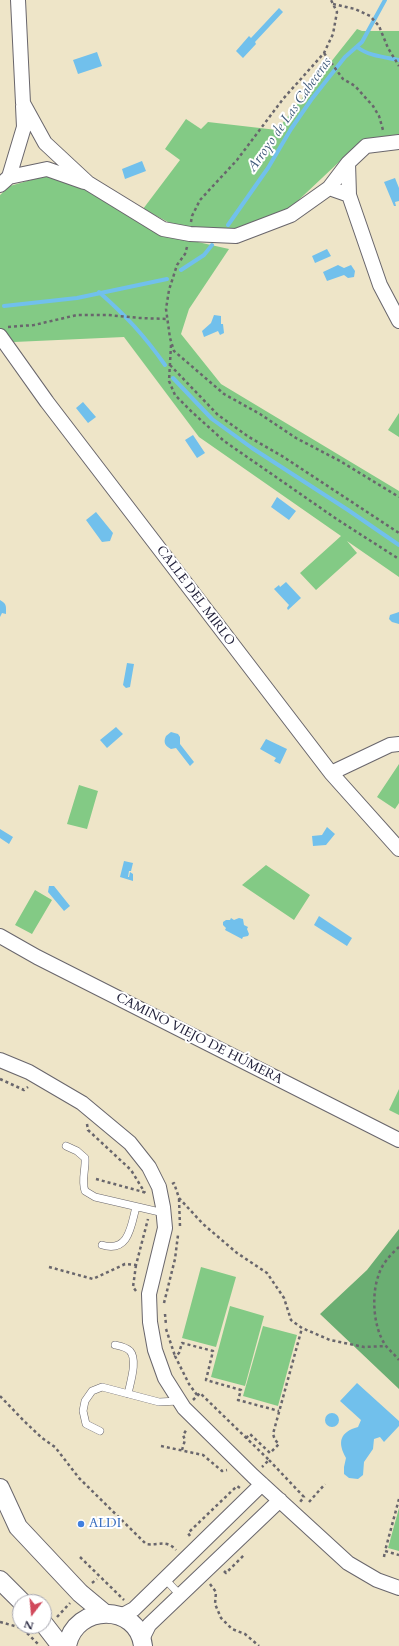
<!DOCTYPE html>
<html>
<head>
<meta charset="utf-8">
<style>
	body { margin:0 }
	#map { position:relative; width:399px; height:1646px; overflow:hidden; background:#eee5c8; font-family:Cardo,serif }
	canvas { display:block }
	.north { position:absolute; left:12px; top:1594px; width:40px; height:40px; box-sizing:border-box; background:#fff; border:1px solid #a7a7b1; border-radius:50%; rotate:196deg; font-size:11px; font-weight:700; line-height:16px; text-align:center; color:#22223b }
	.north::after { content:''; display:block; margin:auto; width:14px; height:18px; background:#d1495b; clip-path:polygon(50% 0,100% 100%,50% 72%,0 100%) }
</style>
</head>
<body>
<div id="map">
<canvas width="399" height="1646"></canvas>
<div class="north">N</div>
</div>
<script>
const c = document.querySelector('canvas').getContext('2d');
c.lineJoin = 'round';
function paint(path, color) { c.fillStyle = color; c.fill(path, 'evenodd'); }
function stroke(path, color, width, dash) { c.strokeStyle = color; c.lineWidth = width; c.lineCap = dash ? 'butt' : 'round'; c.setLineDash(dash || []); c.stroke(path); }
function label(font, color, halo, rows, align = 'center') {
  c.font = font + ' Cardo,serif'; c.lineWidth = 4; c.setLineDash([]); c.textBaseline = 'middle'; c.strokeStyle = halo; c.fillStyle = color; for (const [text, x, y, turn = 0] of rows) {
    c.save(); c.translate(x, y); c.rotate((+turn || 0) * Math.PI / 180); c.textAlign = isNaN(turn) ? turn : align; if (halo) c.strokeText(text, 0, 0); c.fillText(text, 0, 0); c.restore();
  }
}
paint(new Path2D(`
	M357 29 362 31H399V134L357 145 287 211 234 229 191 230 168 222 143 209 180 160 165 149 186 119 201 129 208 122 277 130Z
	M48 175 86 187 162 234 229 249 189 309 181 334 221 384 399 491V577L347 541 357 553 316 590 300 573 341 536 199 437 124 337 14 342 0 348V195L10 186Z
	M399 413V437L388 430Z
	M399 764V803L395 809 377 797Z
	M79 785 98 791 87 829 67 824Z
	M266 865 310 895 294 920 242 885Z
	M35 890 52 900 32 934 15 925Z
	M399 1089V1115L389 1110Z
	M201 1267 236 1277 216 1347 182 1338Z
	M230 1306 264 1316 245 1386 211 1377Z
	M263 1326 297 1335 278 1406 243 1396Z
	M399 1508V1551L388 1548Z`), '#83ca85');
paint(new Path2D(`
	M399 1229V1389L320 1314 367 1270Z`), '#6aae72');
paint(new Path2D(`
	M279 8 283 12 255 42 256 44 243 58 236 51 249 36 251 38Z
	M97 52 102 66 78 74 73 60Z
	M142 161 146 171 125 179 122 169Z
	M395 178 399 188V201L395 202 396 206H394L384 182Z
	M327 249 331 256 315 263 312 256Z
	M338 265 344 268 351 265 355 271 354 277 348 278 344 275 327 281 323 272Z
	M214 315 221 316V324H223L224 333 220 335 218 331 204 337 202 331 211 323Z
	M83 402 96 417 88 423 76 408Z
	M193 435 205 453 197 458 185 440Z
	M277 497 296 511 289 520 271 507Z
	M96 512 113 533 110 541 102 542 86 520Z
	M286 582 301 598 288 610 287 608 289 605 274 589 279 585 280 587Z
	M0 600C7 604 6 606 6 614L2 613 0 617Z
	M399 612V624L392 622 389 619 390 615Z
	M127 663 134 664 130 687 126 688 123 685Z
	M116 727 123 734 107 748 100 740Z
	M171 732 178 734 180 737V744L194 762 190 766 176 748 171 749C165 746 163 742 166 736Z
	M266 739 287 749 280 764 274 761 276 758 260 749Z
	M327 827 335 834 326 845 313 846 312 836 322 835Z
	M0 829 13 837 9 844 0 838Z
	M124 861 133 863 131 871H129L128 877H129L130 872 133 874V881L120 877Z
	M49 886H54L70 906 64 911 48 892Z
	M319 916 352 938 347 946 314 925Z
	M231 918 234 920 239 918 243 919 244 925 248 927 247 929 249 934 248 936 243 937 242 939 225 930 226 928 223 925V922L226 920H230Z
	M357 1383 399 1421V1426L384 1442 380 1437 374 1439 373 1449 364 1462 363 1475 358 1479 349 1478 344 1474V1467L346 1458C337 1442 340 1432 358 1427L361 1420 340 1401Z
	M325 1420a7 7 0 1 1 14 0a7 7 0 1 1-14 0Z`), '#71c0ec');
stroke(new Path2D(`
	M357 47C369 56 384 57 399 60
	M228 225 268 168 291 129 311 100 345 57 362 42 385 0
	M181 270 204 255 212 245
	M99 292C126 316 144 335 165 365
	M4 306 77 298 167 279
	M173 378 212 419 252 448 348 510 399 545`), '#71c0ec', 4);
const service = new Path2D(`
	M66 1146 77 1151 85 1158C86 1169 81 1180 85 1191L95 1197 164 1213
	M102 1245C129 1253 131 1226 136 1207
	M115 1345C120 1346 126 1347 130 1351 138 1360 130 1383 128 1394
	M100 1431 86 1424 83 1411 85 1401 92 1391 102 1387 159 1402 179 1401
	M165 1579 180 1595`);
const minor = new Path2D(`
	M18 0 23 103 45 143 88 183 163 229 190 234 236 236 291 215 329 188 349 195 380 285 399 321
	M348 163 349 195
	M9 177 47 169 84 182
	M0 185 9 177 24 127 23 106
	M329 188 348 163 366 146 399 142
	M0 336 47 402 331 773 399 849
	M331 773 390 745 399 744
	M0 936 37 957 399 1140
	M0 1060 29 1072 82 1103 130 1143 149 1167 159 1187 163 1207 165 1228 149 1294 150 1322 155 1350 165 1378 184 1408 253 1476 348 1563 377 1580 399 1588
	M121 1616 134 1609 262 1484
	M142 1639 149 1625 280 1500`);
const tertiary = new Path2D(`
	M0 1488 18 1527 80 1593 104 1613
	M0 1580 22 1602
	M44 1624 61 1646
	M67 1646C75 1603 138 1603 143 1646`);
stroke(service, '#69666c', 8);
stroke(minor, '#69666c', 16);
stroke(tertiary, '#69666c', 20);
stroke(new Path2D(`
	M333 4 355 9 370 16 379 26 388 48 399 66
	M324 53 343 79 355 86 373 106 379 116 383 130
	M191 222 192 216 200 200 237 160 283 99 324 53 333 34 337 12 331 0
	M187 247 185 254 177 265 169 290 166 309 170 338 174 351 224 394 260 414 296 438 340 461 399 497
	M8 327 34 325 77 315H108L140 318 167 319
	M171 345 169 381 175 395 192 412 224 441 338 520 399 559
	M170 365 218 415 249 437 282 456 399 533
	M0 1079 24 1090 28 1087
	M87 1124 88 1130 131 1170 145 1193
	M96 1179 147 1193
	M172 1184 174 1183 179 1198 203 1224 237 1253 267 1273 284 1298 291 1320 302 1328 330 1340 364 1347 386 1346
	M179 1199 180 1226
	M399 1247C391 1254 382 1264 379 1274 371 1294 373 1328 386 1346 390 1351 395 1355 399 1360
	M49 1267 93 1279 125 1264 136 1265 148 1219
	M136 1291 133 1287 136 1265
	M164 1303 175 1259 178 1235
	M165 1314 166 1325
	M166 1329 175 1356
	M197 1395 189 1384 175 1356 179 1353 182 1343 213 1351 206 1380 241 1390 238 1400 279 1411
	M0 1396 24 1421 42 1438 55 1447 79 1478 146 1544C159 1546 166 1539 176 1550
	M193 1400 200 1393 269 1460 262 1467
	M246 1438 250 1434 270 1453 279 1444 275 1440 273 1434 302 1328
	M161 1446 203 1455 222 1471 227 1470
	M182 1450 185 1440 183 1435 187 1429
	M269 1460 304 1497 300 1502
	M399 1499 385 1551 399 1555
	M309 1502 325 1484
	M190 1536 188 1533 237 1486 240 1488
	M80 1557 124 1600
	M384 1557 385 1551
	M224 1571 226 1573 244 1555
	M92 1583 97 1579
	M210 1584 216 1592 215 1604 221 1618 232 1629 245 1634 259 1646
	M57 1617 70 1603
	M0 1622 22 1628 38 1644`), '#69666c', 2.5, [3, 3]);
stroke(service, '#fff', 7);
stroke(minor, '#fff', 14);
stroke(tertiary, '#fff', 18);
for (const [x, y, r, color] of [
	[81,1524,4,"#3f7fe0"]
]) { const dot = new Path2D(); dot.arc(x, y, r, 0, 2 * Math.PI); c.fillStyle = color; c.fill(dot); stroke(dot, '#fff', 1.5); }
label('13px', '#22223b', '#fff', [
	["CALLE DEL MIRLO",195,596,53],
	["CAMINO VIEJO DE HÚMERA",199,1039,27]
]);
label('13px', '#366cbe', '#fff', [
	["ALDI",89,1524]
], 'left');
label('italic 14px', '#3e5979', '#fff', [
	["Arroyo de Las Cabeceras",290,115,-55]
]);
</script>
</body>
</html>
